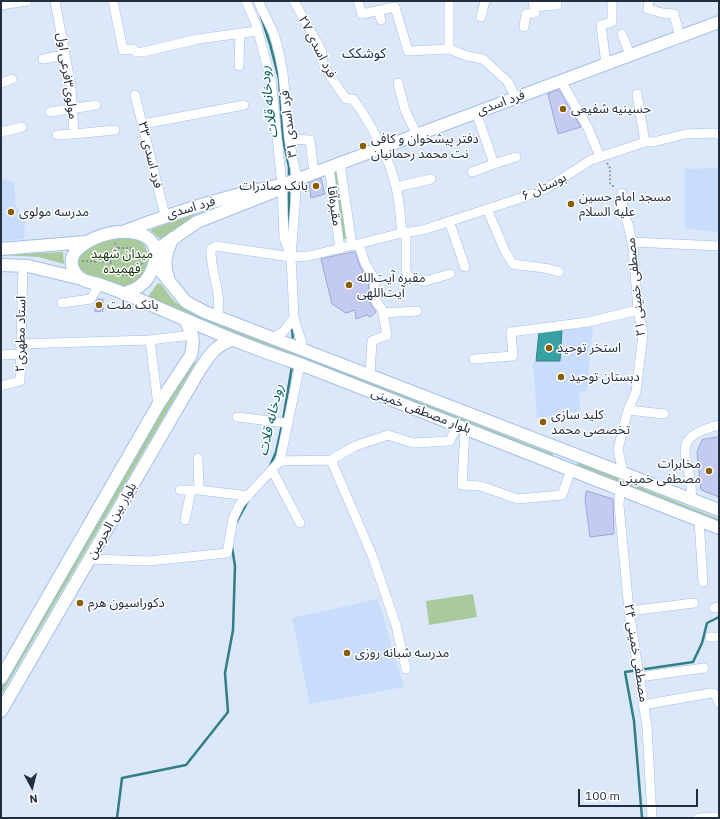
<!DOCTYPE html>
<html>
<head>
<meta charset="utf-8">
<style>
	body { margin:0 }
	#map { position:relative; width:720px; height:819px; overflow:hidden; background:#dbe8f9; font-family:"IBM Plex Sans",sans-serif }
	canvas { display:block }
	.frame { position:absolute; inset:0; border:2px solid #222e3e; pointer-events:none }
	.north { position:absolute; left:12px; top:767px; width:40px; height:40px; -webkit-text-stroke:3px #fff; paint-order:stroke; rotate:173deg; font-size:11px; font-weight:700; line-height:16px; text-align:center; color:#222e3e }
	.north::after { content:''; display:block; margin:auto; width:14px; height:18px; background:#222e3e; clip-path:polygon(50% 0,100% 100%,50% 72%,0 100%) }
	.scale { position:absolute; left:578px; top:789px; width:120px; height:18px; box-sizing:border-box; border:2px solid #222e3e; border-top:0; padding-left:5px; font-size:12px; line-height:14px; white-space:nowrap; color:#222e3e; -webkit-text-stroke:3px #fff; paint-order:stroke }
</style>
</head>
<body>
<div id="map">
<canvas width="720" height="819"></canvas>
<div class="frame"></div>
<div class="north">N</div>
<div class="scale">100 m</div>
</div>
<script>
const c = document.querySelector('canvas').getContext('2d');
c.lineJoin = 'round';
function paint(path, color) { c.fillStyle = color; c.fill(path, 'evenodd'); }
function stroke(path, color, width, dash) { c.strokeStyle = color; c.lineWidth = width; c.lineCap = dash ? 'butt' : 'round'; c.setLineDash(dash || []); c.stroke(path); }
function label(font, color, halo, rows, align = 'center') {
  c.font = font + ' "IBM Plex Sans","Noto Sans Arabic",sans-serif'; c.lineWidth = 3; c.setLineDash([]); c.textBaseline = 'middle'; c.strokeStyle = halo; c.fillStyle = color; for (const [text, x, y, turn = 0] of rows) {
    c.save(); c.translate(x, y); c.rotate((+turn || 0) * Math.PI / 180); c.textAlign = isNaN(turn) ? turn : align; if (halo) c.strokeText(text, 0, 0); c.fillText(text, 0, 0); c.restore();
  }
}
paint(new Path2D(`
	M719 168V230L715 232 685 228V169Z
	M4 179 14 182 16 206 25 219 24 239 1 241V180Z
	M593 327 587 391 579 392 580 411 537 418 533 363 536 361 539 332Z
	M378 599 404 687 310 704 292 618Z`), '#c8ddfb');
paint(new Path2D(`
	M339 172 348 239H343L333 173Z
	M197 213 162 240 150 230Z
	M121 237C126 237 134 237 139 240 154 250 150 276 134 284 120 292 89 278 78 268 76 245 103 241 121 237Z
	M63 252 64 264 39 257 1 255Z
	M158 283 161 284 173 300 183 308 553 454 551 459 149 299V295Z
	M192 359 196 362 1 695V688L10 670Z
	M578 462 719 519V524L576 467Z
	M473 594 477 617 429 625 426 601Z`), '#a9ca9b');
const water = new Path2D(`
	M562 330 560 361H536L539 332Z`);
paint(water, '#38a1a2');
stroke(water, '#317e84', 1);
stroke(new Path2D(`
	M261 16 270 44 279 79 283 139 289 167V179
	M289 223V186
	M292 326 293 343
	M283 420 292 366
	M270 466 276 452 282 425
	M236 523 248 501
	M117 818 122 778 186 765 228 712 225 673 233 630 235 566 232 547
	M642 818 634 721 625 672 693 662 702 643 707 623 719 617`), '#317e84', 2.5);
const building = new Path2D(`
	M559 90 581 127 558 134 548 94Z
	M321 178 325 194 311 198 309 183Z
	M355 252 360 266 368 280 370 303 376 312 370 317 367 315 356 319 355 310 346 313 332 304 321 259Z
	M98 299H103V311L95 312V304Z
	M719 437V497L701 490 697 452 702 440Z
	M587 491 613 499 614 534 590 537 585 499Z`);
paint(building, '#c3cbf3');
stroke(building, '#9da6d4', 1);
const minor = new Path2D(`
	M55 1 71 87 74 134 57 135
	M113 1 123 50 133 49 136 52H143L198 39 257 31
	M246 1 256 24 271 80 282 185 284 238 290 254
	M258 1 274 34 279 52 283 73 289 139 297 179 291 257 294 318 304 350
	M294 1 321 50 324 67 346 99H353C370 122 390 159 396 187 400 202 400 218 402 233
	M358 1 362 14 395 7 408 51 449 49 467 56 483 59 508 82 516 98
	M649 1 648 9 662 13 674 14 680 37
	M1 5 27 1
	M534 7 557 5
	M378 10 381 20
	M481 17 485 1
	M524 27 526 14 535 13 533 1
	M622 34 630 55
	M449 49V1
	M43 59 64 55
	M606 64 601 25 612 22V1
	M239 66 240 33
	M561 81 588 128 600 157
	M1 83 12 79
	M398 83 405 110 417 135
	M637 94 645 142
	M135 95 165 215
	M50 112 96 105
	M143 124 244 105
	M1 132 22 127
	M74 134 115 130
	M289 139 310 140 314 173
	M340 163 352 246
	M494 164 516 157
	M329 167 340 249
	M472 172 494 164 476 112
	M396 187 431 179
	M622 193 623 213 628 224 633 248 638 310 643 334 636 392 628 410 618 449 623 473
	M487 209 505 251 513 264C528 267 545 266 559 272
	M449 221 465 267
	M406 232V271L409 278 425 281 450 274
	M632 242 719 246
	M359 245 365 263 374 278 376 302 382 309 387 335 372 341 370 375
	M62 303 91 299 99 284
	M383 313 417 311
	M217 316C223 294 210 272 211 249L216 246 291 257 309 256 402 233 423 230 518 199 547 188 591 160 645 142H653L686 134 715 133 719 135
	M272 338 283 332 294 318
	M150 340 158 405
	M20 344 150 340 192 335
	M1 355 21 354
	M474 359 513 356 511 332 588 322 638 310
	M1 386 20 381 23 266
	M628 410 664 414
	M237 417 287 423
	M465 429 462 485 481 486 517 499 562 495 571 470
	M198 458 199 490
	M331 460 372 555 396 625 406 669
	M280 461 331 460 355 446 388 435 413 443 450 441 457 425
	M272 470 300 523
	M620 489 619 505 629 611 647 727 652 818
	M180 490H199L248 496
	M691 500C696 461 661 439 719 425
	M185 520 191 490
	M699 520 703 582
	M89 559 149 561 227 553 233 519 240 504 280 461 300 364
	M714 608 719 607
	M629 611 694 603
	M710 637H719
	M639 677 704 668
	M643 705 711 693 715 694 719 703
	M698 818 719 817`);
const major = new Path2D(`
	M125 231C176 212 229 195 282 185L719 22
	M1 249 86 242
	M155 251 197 222 273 192
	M155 264 186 302 205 312 719 510
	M1 265 28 266 82 279
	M168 277C163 263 166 252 173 238
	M124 293C136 290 146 284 151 272 175 222 102 223 76 251 68 260 72 273 82 279 87 282 94 283 99 284 109 288 119 291 128 295 185 319 241 345 300 364L719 528
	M1 678 158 405 191 355 193 343 192 335 185 319
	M1 711 199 371C209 356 214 346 232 340`);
stroke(minor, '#a1bfe8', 10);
stroke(major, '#a1bfe8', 14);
stroke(new Path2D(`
	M607 163 610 168V183L615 188
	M118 248H134L142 262
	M82 261 110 262 117 275H133L143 262
	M110 262 118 248 115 243`), '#7f8b9c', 1.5, [2, 2]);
stroke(minor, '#fff', 9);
stroke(major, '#fff', 12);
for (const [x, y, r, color] of [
	[563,109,4,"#8b5d01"],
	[363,146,4,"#8b5d01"],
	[316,186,4,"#8b5d01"],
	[571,204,4,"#8b5d01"],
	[11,212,4,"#8b5d01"],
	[349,285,4,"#8b5d01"],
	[99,305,4,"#8b5d01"],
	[549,348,4,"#8b5d01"],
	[561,377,4,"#8b5d01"],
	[543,422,4,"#8b5d01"],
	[709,471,4,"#8b5d01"],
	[80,603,4,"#8b5d01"],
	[347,653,4,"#8b5d01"]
]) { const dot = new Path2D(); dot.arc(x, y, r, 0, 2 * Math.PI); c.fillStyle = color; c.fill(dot); stroke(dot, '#fff', 1.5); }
label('13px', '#222e3e', '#fff', [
	["فرد اسدی ۲۷",317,47,63],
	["مولوی۳فرعی اول",67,76,82],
	["فرد اسدی",501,103,-20],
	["فرد اسدی ۳۱",289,124,-97],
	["فرد اسدی ۳۳",150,155,76],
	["بوستان ۶",544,187,-25],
	["مقبره‌آقا",334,206,82],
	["فرد اسدی",191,208,-16],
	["مصطفی خمینی ۲۱",636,287,-96],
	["استاد مطهری۲",21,334,-89],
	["بلوار مصطفی خمینی",421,411,21],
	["بلوار بین الحرمین",112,521,-60],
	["مصطفی خمینی ۲۴",636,653,81]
]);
label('13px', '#222e3e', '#fff', [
	["حسینیه شفیعی",571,109],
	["دفتر پیشخوان و کافی",371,139],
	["نت محمد رحمانیان",371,154],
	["بانک صادرات",308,186,"right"],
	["مسجد امام حسین",579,197],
	["علیه السلام",579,212],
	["مدرسه مولوی",19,212],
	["مقبره آیت‌الله",357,278],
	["آیت‌اللهی",357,293],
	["بانک ملت",107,305],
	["استخر توحید",557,348],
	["دبستان توحید",569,377],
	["کلید سازی",551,415],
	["تخصصی محمد",551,430],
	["مخابرات",701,464,"right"],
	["مصطفی خمینی",701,479,"right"],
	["دکوراسیون هرم",88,603],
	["مدرسه شبانه روزی",355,653]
], 'left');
label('13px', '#183308', '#fff', [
	["میدان شهید",122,254],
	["فهمیده",122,269]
]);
label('14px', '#142c4d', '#fff', [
	["کوشکک",364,54]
]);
label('italic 14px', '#005e5f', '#fff', [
	["رودخانه قلات",269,102,-97],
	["رودخانه قلات",271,420,-77]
]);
</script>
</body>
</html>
